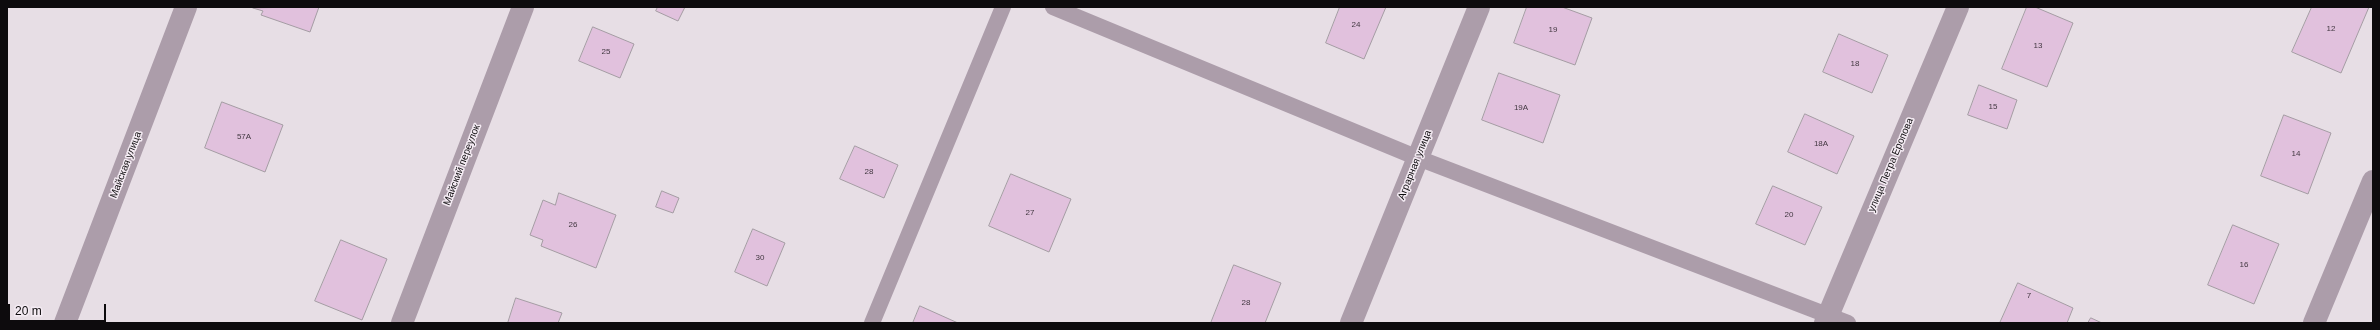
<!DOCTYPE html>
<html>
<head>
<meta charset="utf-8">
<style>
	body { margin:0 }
	#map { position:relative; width:2380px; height:330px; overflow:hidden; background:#e7dee5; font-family:Helvetica,sans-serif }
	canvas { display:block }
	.frame { position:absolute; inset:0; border:8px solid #0d0b0d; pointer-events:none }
	.scale { position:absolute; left:8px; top:304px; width:98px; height:18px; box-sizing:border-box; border:2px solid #0d0b0d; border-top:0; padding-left:5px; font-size:12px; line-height:14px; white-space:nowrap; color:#0d0b0d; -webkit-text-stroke:3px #f4ebf3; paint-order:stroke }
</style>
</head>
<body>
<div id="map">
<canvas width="2380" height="330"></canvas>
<div class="frame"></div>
<div class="scale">20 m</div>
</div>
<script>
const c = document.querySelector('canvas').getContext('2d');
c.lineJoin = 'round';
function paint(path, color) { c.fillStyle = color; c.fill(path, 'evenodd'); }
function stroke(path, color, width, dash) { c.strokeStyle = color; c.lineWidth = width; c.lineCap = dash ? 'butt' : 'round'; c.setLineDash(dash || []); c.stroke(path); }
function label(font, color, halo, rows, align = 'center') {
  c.font = font + ' Helvetica,sans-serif'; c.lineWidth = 3; c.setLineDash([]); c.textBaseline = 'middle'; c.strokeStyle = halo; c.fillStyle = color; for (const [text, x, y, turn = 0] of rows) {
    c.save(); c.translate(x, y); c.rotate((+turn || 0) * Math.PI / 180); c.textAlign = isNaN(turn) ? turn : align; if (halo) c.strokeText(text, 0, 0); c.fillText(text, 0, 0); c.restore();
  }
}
const building = new Path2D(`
	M319 7 310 32 261 15 263 11 253 8Z
	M658 7H685L678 21 656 11Z
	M1340 7H1386L1364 59 1326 43Z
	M1527 7H1562L1592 18 1575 65 1514 43Z
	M2027 7H2035L2073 23 2047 87 2002 69Z
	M2312 7H2369L2341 73 2292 52Z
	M593 27 634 44 620 78 579 61Z
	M1839 34 1888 55 1872 93 1823 72Z
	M1499 73 1560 95 1543 143 1482 120Z
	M1979 85 2017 100 2007 129 1968 115Z
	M222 102 283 125 265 172 205 148Z
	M1805 114 1854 136 1837 174 1788 152Z
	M2284 115 2331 133 2308 194 2261 176Z
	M855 146 898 165 884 198 840 179Z
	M1011 174 1071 199 1049 252 989 226Z
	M1773 186 1822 207 1805 245 1756 224Z
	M662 191 679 198 673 213 656 207Z
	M559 193 616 215 596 268 541 246 543 240 530 235 543 200 555 205Z
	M2233 225 2279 244 2254 304 2208 285Z
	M753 229 785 243 767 286 735 272Z
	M341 240 387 259 362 320 315 301Z
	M1234 265 1281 283 1265 323H1211Z
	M2018 283 2073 308 2067 323H2000Z
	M516 298 562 313 558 323H508Z
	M920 306 958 323H913Z
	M2091 318 2102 323H2088Z`);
paint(building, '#e1c1dd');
stroke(building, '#a49ca3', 1);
stroke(new Path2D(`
	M1053 7 1418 158 1848 323
	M872 323 1003 7`), '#ac9daa', 16);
stroke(new Path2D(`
	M65 323 186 7
	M402 323 523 7
	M1351 323 1479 7
	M1825 323 1958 7
	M2314 323 2373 181`), '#ac9daa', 22);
label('8px', '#423841', null, [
	["24",1356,25],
	["12",2331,29],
	["19",1553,30],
	["13",2038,46],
	["25",606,52],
	["18",1855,64],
	["15",1993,107],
	["19А",1521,108],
	["57А",244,137],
	["18А",1821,144],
	["14",2296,154],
	["28",869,172],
	["27",1030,213],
	["20",1789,215],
	["26",573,225],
	["30",760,258],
	["16",2244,265],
	["7",2029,296],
	["28",1246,303]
]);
label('10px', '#0d0b0d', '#f4ebf3', [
	["Майская улица",126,165,-69],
	["Майский переулок",462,165,-69],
	["Аграрная улица",1415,165,-68],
	["улица Петра Еропова",1891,165,-67]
]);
</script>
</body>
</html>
